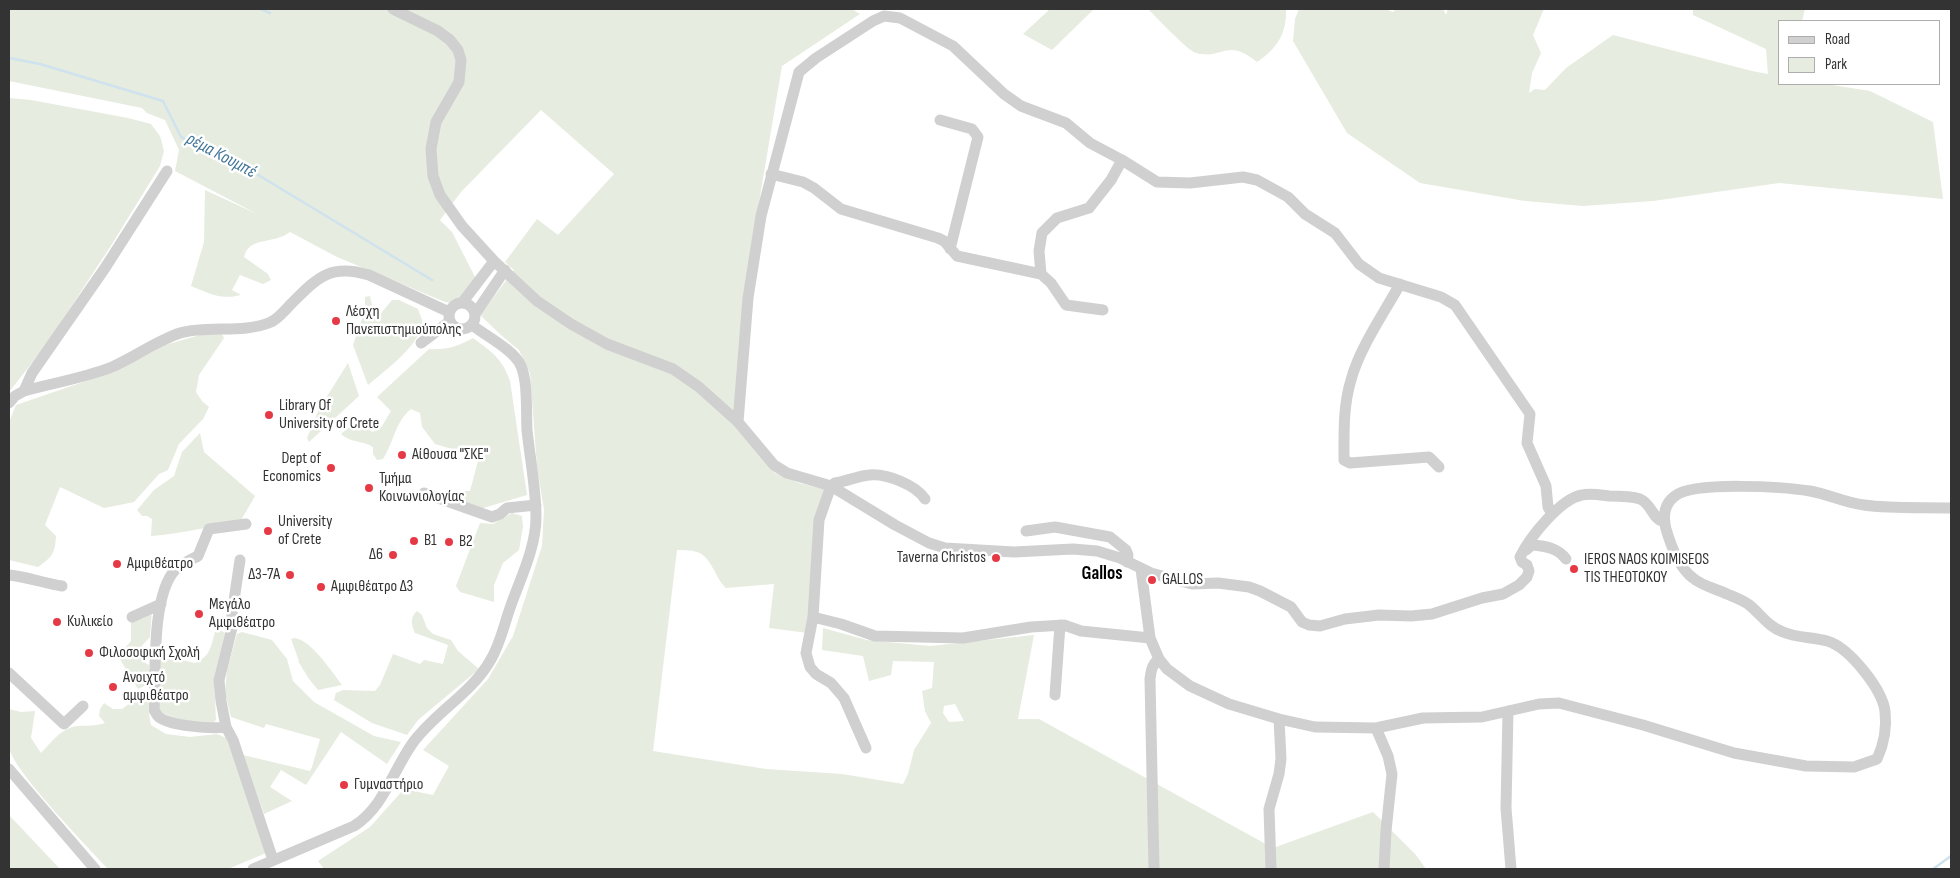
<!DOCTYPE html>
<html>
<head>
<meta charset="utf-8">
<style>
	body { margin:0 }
	#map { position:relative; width:1960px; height:878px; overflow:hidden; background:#fff; font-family:"Sofia Sans Condensed",sans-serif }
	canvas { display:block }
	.frame { position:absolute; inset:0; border:10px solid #333; pointer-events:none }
	.legend { position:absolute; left:1778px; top:20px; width:162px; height:65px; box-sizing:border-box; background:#fff; border:1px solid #adadad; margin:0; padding:6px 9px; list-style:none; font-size:15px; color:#333 }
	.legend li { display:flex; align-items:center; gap:10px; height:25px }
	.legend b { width:25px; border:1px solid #adadad }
</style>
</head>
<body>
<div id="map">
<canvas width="1960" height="878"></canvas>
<div class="frame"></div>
<ul class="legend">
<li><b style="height:6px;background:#d0d0d0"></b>Road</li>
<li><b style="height:14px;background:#e6ecdf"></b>Park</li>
</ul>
</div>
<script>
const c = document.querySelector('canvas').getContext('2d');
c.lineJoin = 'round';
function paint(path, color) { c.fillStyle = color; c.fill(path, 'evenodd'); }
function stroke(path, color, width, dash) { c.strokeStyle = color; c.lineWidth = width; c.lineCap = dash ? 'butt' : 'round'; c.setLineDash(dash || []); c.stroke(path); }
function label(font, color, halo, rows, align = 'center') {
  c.font = font + ' "Sofia Sans Condensed",sans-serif'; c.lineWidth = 5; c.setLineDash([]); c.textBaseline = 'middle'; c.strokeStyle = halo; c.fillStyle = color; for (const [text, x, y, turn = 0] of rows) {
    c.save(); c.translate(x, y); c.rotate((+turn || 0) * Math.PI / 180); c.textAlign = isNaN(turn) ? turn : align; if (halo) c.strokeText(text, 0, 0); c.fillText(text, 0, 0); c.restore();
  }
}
paint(new Path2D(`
	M9 9H852L860 14 782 66 743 297 735 425 775 473 799 483 827 490 808 633 769 628 774 584 726 588C715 578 712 557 697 552 691 550 683 550 677 550L653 751 766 769 842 774 903 784 908 774 914 750 931 723 925 711 922 691 932 688 934 662 893 661 891 675 869 681 863 656 822 650 823 628 867 640 930 646 1034 635 1018 719H1039L1273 848 1373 812 1416 855 1426 869H324L318 861 370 827 404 789 433 795 449 766 423 750 488 679 513 636 542 546 544 510 537 466 530 373 519 350 502 336 480 315 514 270 505 262 537 219 558 235 614 174 541 110 461 192 440 220 452 232 475 277 461 300 452 303 445 302 337 257 290 232C273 245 249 236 244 257L268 274 271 280 263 284 240 275 232 290 241 295C220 300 211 294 191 286L204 242 205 190 259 215 175 171 179 150 165 120 147 113 142 108 9 81ZM955 704 964 721 949 722 943 713 944 706Z
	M1050 9H1094L1052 50 1023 34Z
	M1148 9H1286C1287 33 1277 49 1257 62 1226 37 1223 60 1196 53 1188 51 1156 17 1148 9Z
	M1299 9H1385L1393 12 1396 9H1443L1446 15 1448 9H1544L1533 35 1541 53 1532 73 1529 93 1535 89 1545 90 1566 68 1613 35 1752 71 1768 74 1766 49 1693 15V9H1805L1802 21H1779V84H1826L1870 91 1933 122 1943 199 1779 183 1653 201 1583 206 1525 201 1420 183 1347 133 1293 41 1295 19Z
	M9 98 31 100 128 118 151 124 160 136 164 151 160 166 112 244 46 345 9 392Z
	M370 296 372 305 371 315 378 317 392 300H399L418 309C419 312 421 317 422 320 424 343 383 372 368 385L353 345 365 310V297Z
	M222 334 224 338 199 375 196 392 202 401 209 407 203 419 179 444 168 470 159 474 134 502 104 508 60 487 45 525 56 536C55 554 52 557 38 567L9 560V422L16 405 121 369 165 345 200 335Z
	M473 338C492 352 502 358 510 381L527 495 480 509 450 497 451 491H470L479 457 435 444 422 427 420 413 411 409C395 422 394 442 383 459L377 460 373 454V447C362 440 350 443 341 434L355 422 373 432 382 426 391 411 377 397 429 349C446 350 457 347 473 338Z
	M348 363 359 396 309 442 307 438 319 409Z
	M200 433 204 452 255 496 240 522C210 526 181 534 151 536L152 519 147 516H142L137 510 154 490 174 476 182 452Z
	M512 513 522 516 523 527 519 550 503 563 494 585V602L460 592 456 586 480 523 493 524Z
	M152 611 150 637 139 649C139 657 142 661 149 665L150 683 138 689 118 656 131 641V621Z
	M417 611 422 615 427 628 433 634 451 640 458 651 479 669 418 720 407 735 372 723 334 700 336 693 343 690 375 691 380 685 393 654 420 664 424 660 443 664 448 645 415 633C411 625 410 617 417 611Z
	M220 630 225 633 214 678 216 720 212 724C195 723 173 720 158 710L160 660 163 656 195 663C211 655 210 649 215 632Z
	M242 632 272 640 287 659 293 681 314 702 374 736 401 742 387 764 341 732 306 785 281 770 270 787 292 801 264 814 243 755 310 771 312 767 320 739 266 724 264 728 231 717 225 693 227 670 237 634Z
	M295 638C312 641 332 672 342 685L318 690 309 679 298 661H299L291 639Z
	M142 694H147L150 697 148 708 151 725 166 734 190 737 217 734 226 738 241 774 266 853 228 869H108C89 848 12 770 9 747 7 735 9 721 9 709L21 712 35 711 31 738 41 753C51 743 61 728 77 726 89 725 92 727 105 723L99 716 100 709 104 703 113 709H122Z
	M9 815 60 869H9Z`), '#e6ecdf');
stroke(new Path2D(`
	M260 9 270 13
	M9 58 40 64 163 101 181 137 250 170 432 280
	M1933 869 1951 856`), '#cfe2ee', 2.5);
stroke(new Path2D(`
	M393 9 438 31 450 40 458 50 461 60 459 82 436 122 431 149 433 176 440 195 462 226 494 261 537 301 571 324 607 344 673 369 699 387 738 422 774 465 787 473 831 486 895 525 929 543 945 548 1014 552 1073 549 1097 551 1120 558 1151 573 1192 584 1218 583 1249 587 1260 591 1291 607 1302 622 1309 625 1320 626 1345 619 1379 615 1411 616 1432 614 1482 598 1503 594 1519 585 1527 577 1529 571 1527 565 1522 562 1520 557C1530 537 1560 499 1582 495 1590 493 1601 495 1609 496 1618 496 1631 496 1640 499 1652 504 1652 519 1664 522
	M940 120 972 129 978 137 950 249
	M1122 160 1157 182 1190 183 1243 177 1257 180 1288 197 1305 214 1335 233 1359 264 1379 278 1441 297 1455 305 1530 414 1527 443 1546 486 1548 507 1552 514
	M771 174 803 182 814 188 841 209 938 238 944 241 957 256 1041 274 1051 283 1066 305 1103 310
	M1400 284C1384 313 1359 349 1351 380 1343 406 1344 434 1344 460L1350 463 1429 457 1439 467
	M449 316a13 13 0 1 1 26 0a13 13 0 1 1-26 0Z
	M462 303 494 261
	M475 314 505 270
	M421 343 449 322
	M24 391 32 373 105 268 167 171
	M9 403 15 396 24 391C53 383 84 378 112 367 135 357 156 341 180 333 209 325 243 334 271 322 279 318 285 310 291 304 317 278 330 263 369 275L449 312
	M738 422 748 298 761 216 799 72 816 58 873 21 884 16 900 18 953 46 1004 94 1021 106 1066 123 1090 143 1122 160 1111 180 1089 208 1057 218 1042 233 1039 251 1041 274
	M424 493 492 517 500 514 507 508 536 505
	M1026 531 1055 527 1110 537 1126 550 1128 555 1127 562
	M1526 550 1532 545C1545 546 1558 548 1566 559
	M240 560 232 614V628L219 680 221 701 226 727 233 740 273 860
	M1141 569 1150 638 1159 659 1167 669 1190 686 1229 704 1279 719 1315 727 1376 728 1423 718 1482 717 1539 704 1559 703 1643 725 1734 753 1806 766 1854 767 1877 759C1884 744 1887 728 1885 711 1882 689 1849 647 1827 641 1813 637 1797 638 1783 632 1768 627 1760 613 1748 604 1742 600 1734 597 1727 594 1717 589 1702 586 1693 578 1679 568 1671 546 1666 529 1663 517 1664 504 1675 496 1694 481 1785 487 1810 491 1828 494 1846 503 1864 505 1893 509 1923 507 1951 508
	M9 575C27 577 44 583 62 586
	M132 617 161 604
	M813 617 841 624 875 636 963 638 1031 627 1064 625 1081 631 1150 638
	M9 673 64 724 83 706
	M1055 695 1060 625
	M1508 711 1506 808 1511 869
	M226 727C212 729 170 726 159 717 157 716 155 711 154 710 156 675 151 596 175 570 181 564 190 560 198 556L209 529 246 524
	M1376 728 1388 756 1392 774 1386 831 1384 869
	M866 748 844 698 831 683 816 674 810 667 806 653 813 617 819 520 831 486 835 483C847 481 858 476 869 475 886 473 916 485 925 499
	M9 769 95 869
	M253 869 354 826C383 808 393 771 412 744 434 713 471 694 490 661 500 645 504 625 510 608 520 579 536 548 536 517 536 488 530 459 527 430 526 412 528 382 521 366 514 350 486 336 472 325
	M1154 869 1150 679C1151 671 1152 664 1159 659
	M1271 869 1269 809 1279 774 1281 759 1279 719`), '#d0d0d0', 11);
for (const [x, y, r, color] of [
	[336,321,5,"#e63946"],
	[269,415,5,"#e63946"],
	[402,455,5,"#e63946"],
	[331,468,5,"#e63946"],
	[369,488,5,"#e63946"],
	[268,531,5,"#e63946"],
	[414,541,5,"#e63946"],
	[449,542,5,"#e63946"],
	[393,555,5,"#e63946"],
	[996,558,5,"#e63946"],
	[117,564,5,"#e63946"],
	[1574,569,5,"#e63946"],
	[290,575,5,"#e63946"],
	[1152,580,5,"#e63946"],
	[321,587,5,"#e63946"],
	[199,614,5,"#e63946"],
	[57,622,5,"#e63946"],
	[89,653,5,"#e63946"],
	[113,687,5,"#e63946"],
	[344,785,5,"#e63946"]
]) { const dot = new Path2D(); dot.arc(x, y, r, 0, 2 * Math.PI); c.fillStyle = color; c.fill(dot); stroke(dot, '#fff', 2); }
label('16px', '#333', '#fff', [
	["Λέσχη",346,312],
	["Πανεπιστημιούπολης",346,330],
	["Library Of",279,406],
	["University of Crete",279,424],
	["Αίθουσα \"ΣΚΕ\"",412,455],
	["Dept of",321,459,"right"],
	["Economics",321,477,"right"],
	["Τμήμα",379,479],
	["Κοινωνιολογίας",379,497],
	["University",278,522],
	["of Crete",278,540],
	["Β1",424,541],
	["Β2",459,542],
	["Δ6",383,555,"right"],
	["Taverna Christos",986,558,"right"],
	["IEROS NAOS KOIMISEOS",1584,560],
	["TIS THEOTOKOY",1584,578],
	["Αμφιθέατρο",127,564],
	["Δ3-7Α",280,575,"right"],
	["GALLOS",1162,580],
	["Αμφιθέατρο Δ3",331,587],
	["Μεγάλο",209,605],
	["Αμφιθέατρο",209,623],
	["Κυλικείο",67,622],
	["Φιλοσοφική Σχολή",99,653],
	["Ανοιχτό",123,678],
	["αμφιθέατρο",123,696],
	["Γυμναστήριο",354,785]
], 'left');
label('italic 18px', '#3f7597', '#fff', [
	["ρέμα Κουμπέ",221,156,28]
]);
label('bold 19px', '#000', '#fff', [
	["Gallos",1102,574]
]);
</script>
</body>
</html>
